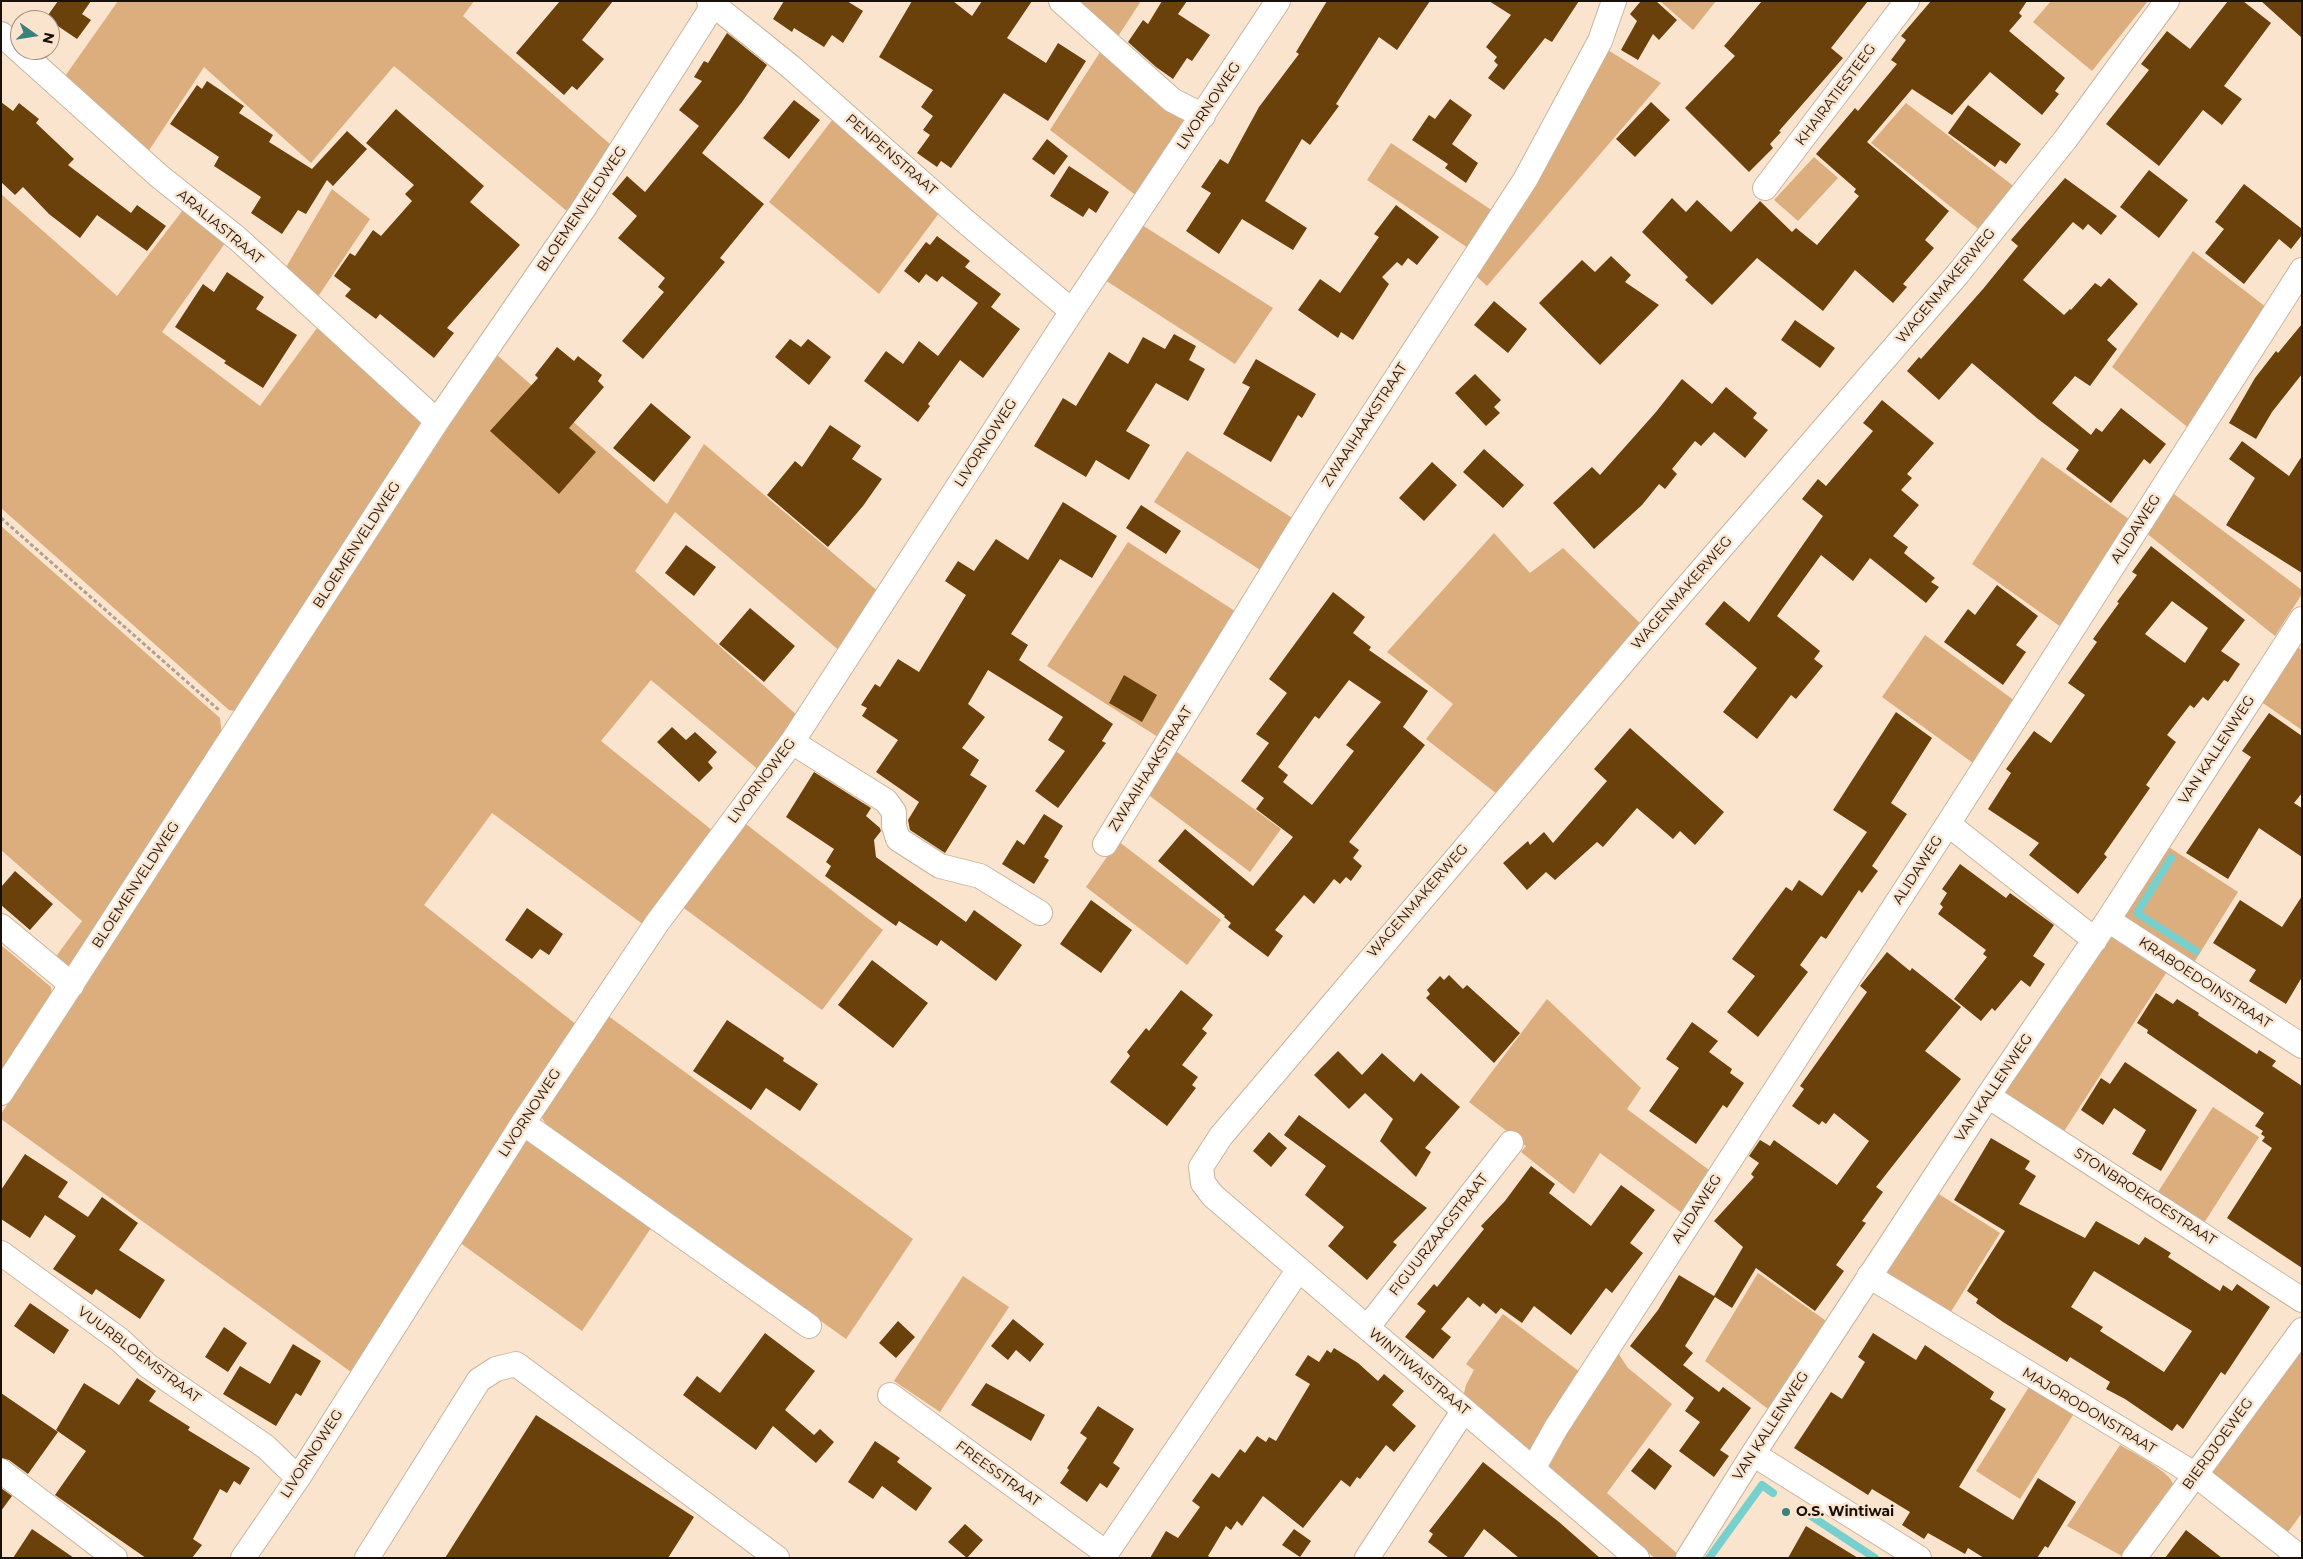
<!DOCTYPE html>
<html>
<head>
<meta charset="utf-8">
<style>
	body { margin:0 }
	#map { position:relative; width:2303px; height:1559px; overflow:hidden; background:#fae4cd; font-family:Montserrat,sans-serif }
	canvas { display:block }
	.frame { position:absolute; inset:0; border:2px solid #181009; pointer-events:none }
	.north { position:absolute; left:10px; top:10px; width:50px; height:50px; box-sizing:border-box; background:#fae4cd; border:1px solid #a08f7f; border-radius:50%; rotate:103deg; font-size:14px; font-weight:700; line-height:20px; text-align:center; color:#181009 }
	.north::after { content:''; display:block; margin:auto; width:18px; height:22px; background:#38817f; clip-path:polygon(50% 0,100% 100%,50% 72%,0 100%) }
</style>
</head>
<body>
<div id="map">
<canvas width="2303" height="1559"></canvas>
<div class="frame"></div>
<div class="north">N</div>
</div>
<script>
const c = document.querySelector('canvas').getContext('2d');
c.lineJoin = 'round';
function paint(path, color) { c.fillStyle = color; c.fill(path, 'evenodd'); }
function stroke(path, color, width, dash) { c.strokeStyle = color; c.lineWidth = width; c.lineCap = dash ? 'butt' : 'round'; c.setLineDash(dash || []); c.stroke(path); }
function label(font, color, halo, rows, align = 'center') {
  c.font = font + ' Montserrat,sans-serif'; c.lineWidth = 5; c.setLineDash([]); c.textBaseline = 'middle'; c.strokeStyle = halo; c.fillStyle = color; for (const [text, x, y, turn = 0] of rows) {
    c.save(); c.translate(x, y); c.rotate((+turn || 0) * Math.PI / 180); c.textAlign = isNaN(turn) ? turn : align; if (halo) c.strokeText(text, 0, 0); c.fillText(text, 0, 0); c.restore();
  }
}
paint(new Path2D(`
	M118 1H474L463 16 611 145 568 212 394 66 311 163 204 67 146 155 63 79Z
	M1075 1H1141L1115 41Z
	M1660 1H1716L1693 30Z
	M2051 1H2148L2092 71 2033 22Z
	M1603 47 1661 83 1487 286 1473 273Z
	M1102 49 1187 120 1138 197 1050 130Z
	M1906 103 2016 188 1981 231 1871 143Z
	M836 115 942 209 879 294 769 202Z
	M1391 143 1496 213 1471 250 1367 180Z
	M1814 157 1838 178 1798 221 1774 200Z
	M332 189 370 219 317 298 285 269Z
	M1 194 117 296 186 206 228 239 162 332 260 406 320 324 420 421 419 431 235 711 229 710 1 508Z
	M1142 225 1273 308 1235 364 1105 280Z
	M2193 251 2266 307 2190 429 2112 367Z
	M496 354 667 504 704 444 880 593 841 652 675 512 635 571 799 717 760 771 651 680 601 741 713 831 644 925 492 813 424 905 577 1025 351 1372 1 1119V1114Z
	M1187 451 1294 519 1262 571 1154 502Z
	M2042 457 2133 522 2064 629 1972 564Z
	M2170 491 2302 590V594L2275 636 2145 532Z
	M1 526 220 718 222 736 66 973 52 962 82 921 1 850Z
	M1494 533 1530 573 1563 548 1646 629 1501 797 1426 739 1453 704 1387 652Z
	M1128 542 1238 613 1161 739 1047 666Z
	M1925 635 2015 701 1973 763 1882 697Z
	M2294 645 2302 650V730L2257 699Z
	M1173 749 1281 829 1250 872 1146 793Z
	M742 821 883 930 822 1010 681 906Z
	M1118 841 1221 920 1187 965 1086 887Z
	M2164 844 2238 892 2193 964 2133 924 2126 917V909Z
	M2106 937H2113L2168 970 2061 1136 2007 1098 2006 1088Z
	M1 945 51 987 52 994 1 1074Z
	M1547 999 1641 1088 1627 1109 1713 1173 1686 1216 1600 1153 1574 1194 1521 1152 1526 1146 1469 1102Z
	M607 1015 913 1239 846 1339 546 1124 542 1118V1113Z
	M2213 1107 2259 1137 2202 1226 2156 1195Z
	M528 1138 653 1225 582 1331 459 1242Z
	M1934 1191 2000 1233 1947 1318 1888 1277 1887 1267Z
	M1758 1273 1829 1323 1772 1412 1705 1361Z
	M963 1276 1009 1307 940 1412 894 1381Z
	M1503 1314 1584 1375 1533 1450H1524L1462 1401 1466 1385 1474 1370 1466 1364Z
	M2302 1343V1513L2279 1544 2206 1474Z
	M1618 1353 1628 1368 1672 1404 1607 1493 1679 1555 1677 1558H1655L1555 1480 1548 1469 1547 1453Z
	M2029 1387 2073 1415 2020 1499 1976 1471Z
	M2120 1445C2130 1451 2173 1473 2173 1485 2173 1488 2170 1493 2169 1496L2122 1556 2067 1526Z`), '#dcad7d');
stroke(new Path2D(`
	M2171 858 2137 913 2196 951
	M1805 1512 1875 1558
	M1709 1558 1762 1485 1773 1493`), '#77d0ce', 8);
paint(new Path2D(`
	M58 1H91L82 14 91 20 77 39 46 18Z
	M560 1H613L582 40 604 59 577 90 572 86 564 95 516 53Z
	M784 1H847L863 11 843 43 832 35 824 47 794 28 792 32 773 19Z
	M912 1H953L972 16 982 1H1032L1007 38 1046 63 1058 43 1086 61 1048 121 1004 93 951 168 941 161 937 167 917 153 930 135 923 130 933 116 921 107 933 90 879 57Z
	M1162 1H1187L1178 14 1210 35 1192 61 1187 58 1173 79 1156 67 1128 42 1143 20 1148 24Z
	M1327 1H1430L1397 50 1379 37 1336 104 1339 106 1310 145 1302 139 1265 201 1307 228 1293 250 1242 219 1219 254 1186 231 1211 193 1201 187 1220 159 1228 164 1259 107 1299 54 1296 52Z
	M1489 1H1579L1552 42 1545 38 1504 90 1488 78 1498 65 1494 61 1497 57 1486 47 1511 15Z
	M1641 1H1656L1677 20 1659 40 1653 34 1638 60 1621 50 1637 21 1630 14Z
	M1762 1H1868L1831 48 1843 58 1779 131 1781 132 1770 144 1773 148 1749 172 1685 108 1735 56 1724 46Z
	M1931 1H2027L2019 13 2022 16 2009 31 2065 78 2055 91 2059 94 2042 115 1990 72 1952 115 1912 89 1867 142 1949 211 1925 240 1934 248 1903 284 1907 287 1893 303 1855 270 1823 311 1757 258 1712 305 1685 280 1688 277 1642 232 1672 198 1686 212 1697 200 1731 232 1760 201 1792 232 1796 228 1817 245 1859 196 1854 192 1856 189 1816 154 1855 108 1858 111 1897 64 1891 60 1906 40 1901 36Z
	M2228 1H2243L2271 23 2224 86 2242 99 2222 125 2203 110 2159 166 2106 124 2149 70 2141 64 2167 31 2190 49Z
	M2261 1H2302V38Z
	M727 33 767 65 742 102 702 153 764 204 720 258 725 262 643 359 622 341 664 292 658 287 665 278 618 238 637 216 612 194 627 176 645 192 699 126 679 110 702 81 694 77 704 61 708 63Z
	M207 81 244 106 239 113 273 135 269 142 312 169 347 131 367 149 333 186 327 180 306 214 298 210 282 234 251 213 261 197 214 166 219 157 170 124 197 85 202 89Z
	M1450 99 1472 115 1452 144 1478 163 1466 183 1445 168 1448 164 1412 140 1429 115 1435 119Z
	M794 100 820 120 789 159 763 138Z
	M1 102 13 111 19 103 39 119 36 123 74 159 68 165 131 213 137 205 166 226 147 251 97 215 80 238 49 214 23 187 15 195 1 182Z
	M1651 102 1670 120 1635 157 1616 139Z
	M1968 105 2021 144 2006 164 2000 160 1995 167 1948 133Z
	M396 109 484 186 470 202 520 245 447 328 454 333 434 358 380 314 376 319 345 296 351 289 334 276 350 253 355 256 373 230 381 236 412 201 405 194 414 185 366 143Z
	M1047 139 1068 156 1054 175 1032 159Z
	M1069 166 1109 192 1096 213 1089 208 1083 217 1050 196Z
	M2149 170 2188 200 2159 238 2120 207Z
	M2065 178 2117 216 2101 235 2088 224 2083 230 2073 222 2023 280 2064 315 2070 309 2071 310 2095 283 2101 287 2109 278 2138 304 2107 340 2117 349 2090 386 2075 376 2052 403 2091 435 2096 428 2102 432 2121 408 2166 444 2150 464 2144 459 2111 503 2066 469 2079 450 2038 419 1972 363 1939 400 1907 371 1919 357 1921 359 1983 289 2018 246 2011 240Z
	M2244 184 2302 229V235L2291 249 2279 239 2244 284 2205 253 2224 229 2215 222Z
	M1396 205 1439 237 1417 265 1408 258 1402 266 1397 262 1382 277 1389 284 1353 340 1341 332 1338 338 1298 310 1320 279 1340 293 1379 237 1374 234Z
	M937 236 970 261 965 267 1001 294 991 307 1020 329 983 378 960 360 928 404 930 406 918 422 864 381 886 351 903 364 919 341 938 356 978 303 942 276 937 282 926 274 919 283 904 271 926 242 930 245Z
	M1611 256 1631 275 1625 282 1659 305 1600 365 1539 303 1582 260 1595 272Z
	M227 272 264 297 256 309 297 335 263 388 224 363 226 361 175 327 203 284 214 292Z
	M1494 301 1527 329 1508 353 1474 325Z
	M1795 320 1835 348 1820 368 1781 340Z
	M2302 324V374L2272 412 2256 439 2229 423 2255 378 2276 351 2278 353Z
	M1174 334 1196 346 1189 360 1205 369 1188 401 1156 383 1126 431 1150 445 1129 480 1096 460 1086 477 1034 446 1063 398 1076 406 1109 352 1128 364 1143 337 1165 349Z
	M790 339 801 347 808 339 831 357 809 385 775 357Z
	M557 347 574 361 578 356 602 375 598 381 604 387 569 428 596 452 559 494 490 431 538 378 535 375Z
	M1256 359 1316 394 1302 418 1298 415 1271 462 1223 434 1250 387 1242 383Z
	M1475 374 1501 400 1494 407 1500 413 1486 426 1455 393Z
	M1682 379 1712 404 1726 387 1757 413 1753 418 1768 430 1745 458 1714 432 1701 446 1695 441 1672 469 1677 474 1665 489 1659 484 1642 505 1594 549 1553 503 1592 467 1600 475 1656 412Z
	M1882 400 1934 443 1907 474 1912 478 1901 490 1919 505 1893 536 1908 547 1904 553 1935 578 1931 582 1939 587 1926 603 1870 558 1853 581 1821 555 1777 616 1820 651 1814 659 1823 666 1796 699 1791 695 1757 739 1723 712 1757 668 1705 624 1724 601 1749 622 1823 516 1802 499 1818 479 1826 486 1873 431 1863 423Z
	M651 403 691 437 654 482 613 448Z
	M830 425 861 446 852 459 882 479 863 506 828 547 767 495 795 461 802 467Z
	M2242 441 2289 476 2302 456V573L2226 525 2255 478 2229 459Z
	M1484 449 1524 485 1503 508 1463 472Z
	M1432 462 1457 485 1424 521 1399 498Z
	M1063 502 1117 536 1092 578 1060 559 1011 634 1028 645 1019 660 1113 724 1102 741 1106 743 1058 808 1035 791 1065 751 1048 740 1063 717 988 670 968 704 985 717 962 748 979 760 970 775 987 786 945 853 910 830 908 820 919 802 876 772 898 740 862 716 867 708 861 705 875 684 880 687 898 659 919 672 966 595 945 581 958 561 974 571 996 539 1028 560Z
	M1141 505 1181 531 1166 554 1126 528Z
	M686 545 716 567 694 596 665 573Z
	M2151 546 2245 620 2221 651 2240 664 2228 682 2224 680 2208 701 2203 697 2194 708 2190 705 2167 735 2176 742 2146 785 2150 788 2104 854 2107 857 2078 894 2029 855 2039 843 1988 809 2011 773 2006 769 2034 731 2051 743 2085 695 2068 683 2097 642 2093 639 2119 603 2117 602 2137 575 2132 572ZM2172 601 2208 628 2185 663 2145 634Z
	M1997 585 2038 616 2016 645 2026 652 2003 685 1944 642 1968 609 1975 615Z
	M1333 592 1365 617 1353 633 1371 647 1369 650 1428 691 1403 727 1425 745 1349 842 1359 850 1353 858 1362 866 1351 881 1346 877 1340 884 1334 879 1314 904 1304 895 1275 930 1283 936 1268 957 1228 927 1231 923 1224 917 1225 916 1158 861 1185 829 1253 886 1293 837 1256 809 1264 798 1241 781 1269 743 1256 734 1287 693 1269 679ZM1349 680 1381 702 1346 745 1354 751 1312 805 1283 782 1288 775 1278 767 1315 716 1319 719Z
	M750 608 795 646 764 682 719 644Z
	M1124 675 1157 695 1142 722 1109 703Z
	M1896 712 1932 738 1891 803 1907 814 1872 866 1878 871 1862 893 1859 890 1826 939 1821 936 1800 965 1808 972 1758 1037 1727 1012 1755 976 1732 959 1786 887 1792 891 1799 880 1822 896 1867 832 1833 810Z
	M2269 713 2302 736V793L2294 803 2302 808V857L2259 828 2228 879 2186 853 2251 757 2242 751Z
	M672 727 686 740 695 732 717 752 708 762 713 768 699 782 657 742Z
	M1630 728 1724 812 1695 845 1680 831 1673 839 1637 808 1603 847 1597 842 1555 880 1546 872 1527 890 1503 863 1528 841 1530 845 1544 832 1553 843 1607 781 1594 769Z
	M814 772 871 808 866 816 880 828 881 831 874 840 876 857 966 922 974 910 1022 945 996 981 941 940 937 946 899 921 896 926 825 876 831 866 826 862 834 849 786 817Z
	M1044 814 1063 826 1044 857 1049 860 1034 884 1002 864 1017 840 1024 845Z
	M1960 864 2006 898 2010 893 2054 925 2033 956 2045 964 2030 987 2021 980 1995 1011 1992 1008 1981 1021 1954 999 1987 957 1983 954 1986 950 1938 914 1943 907 1940 904 1947 893 1942 889Z
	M15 871 53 904 30 930 1 905V887Z
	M2302 896V977L2286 1004 2249 981 2256 970 2213 943 2240 900 2282 927Z
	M1091 900 1132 930 1101 973 1060 944Z
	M527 908 563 934 549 955 540 949 532 959 505 940Z
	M1887 952 1910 971 1912 968 1961 1007 1925 1051 1961 1079 1876 1187 1883 1192 1862 1221 1866 1223 1836 1265 1844 1271 1815 1311 1756 1268 1732 1308 1715 1297 1685 1346 1693 1353 1683 1365 1719 1392 1723 1387 1751 1408 1720 1450 1729 1456 1714 1477 1679 1451 1700 1422 1685 1411 1694 1398 1630 1346 1658 1310 1679 1275 1714 1296 1743 1247 1714 1221 1754 1177 1751 1174 1759 1163 1749 1156 1760 1140 1770 1146 1774 1140 1837 1185 1869 1141 1834 1113 1826 1124 1822 1121 1819 1125 1792 1106 1804 1089 1800 1086 1867 992 1860 986Z
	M872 960 928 1003 893 1048 838 1005Z
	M1449 975 1463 989 1467 985 1520 1033 1494 1063 1426 998 1430 994 1427 990 1440 976 1444 980Z
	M1181 990 1213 1015 1202 1029 1207 1033 1182 1065 1198 1077 1192 1085 1196 1088 1167 1126 1110 1082 1130 1056 1127 1052 1146 1028 1149 1031Z
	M2156 993 2173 1004 2177 999 2199 1013 2198 1015 2257 1054 2259 1050 2276 1061 2272 1066 2302 1086V1268L2227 1218 2272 1148 2262 1141 2265 1137 2261 1134 2263 1131 2255 1126 2264 1113 2147 1033 2148 1030 2137 1023Z
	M727 1020 784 1058 783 1061 818 1084 800 1111 766 1088 751 1110 693 1071Z
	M1692 1022 1718 1041 1709 1052 1732 1069 1730 1073 1744 1083 1727 1108 1723 1105 1696 1144 1649 1111 1679 1068 1666 1059Z
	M1338 1051 1362 1075 1382 1053 1414 1082 1421 1073 1460 1107 1425 1148 1431 1152 1416 1177 1380 1141 1393 1119 1365 1093 1349 1109 1314 1075Z
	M2125 1062 2197 1110 2161 1171 2132 1154 2146 1130 2114 1108 2103 1125 2081 1110 2101 1078 2110 1084Z
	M1299 1115 1427 1208 1393 1242 1397 1245 1367 1280 1328 1246 1344 1227 1305 1195 1326 1166 1284 1135Z
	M1269 1132 1287 1148 1271 1167 1253 1151Z
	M1991 1138 2030 1161 2025 1169 2036 1176 2019 1204 2085 1238 2096 1221 2139 1245 2145 1237 2171 1253 2168 1257 2220 1291 2223 1285 2232 1291 2237 1284 2270 1307 2225 1375 2221 1372 2183 1429 2177 1424 2172 1431 2125 1399 2106 1389 2110 1382 2070 1357 2067 1362 2003 1322 1976 1303 1978 1299 1967 1291 2005 1231 1954 1200ZM2094 1271 2192 1331 2164 1372 2100 1331 2103 1327 2071 1307Z
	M25 1154 68 1182 58 1197 88 1217 102 1197 138 1223 119 1250 165 1280 140 1319 96 1289 92 1295 53 1269 76 1236 45 1215 30 1238 1 1219V1190Z
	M1531 1166 1555 1184 1549 1193 1591 1226 1621 1185 1655 1210 1630 1243 1643 1253 1612 1293 1606 1288 1571 1335 1534 1306 1522 1323 1501 1308 1496 1314 1483 1303 1480 1307 1468 1297 1441 1329 1451 1337 1433 1359 1405 1337 1426 1311 1417 1304 1434 1284 1437 1287 1484 1229 1481 1226 1505 1201Z
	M30 1303 69 1330 54 1354 14 1326Z
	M1013 1319 1044 1344 1030 1362 1016 1350 1008 1360 991 1346Z
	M898 1321 915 1337 896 1358 879 1343Z
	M224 1327 247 1343 228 1372 205 1357Z
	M765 1333 815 1371 785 1410 814 1435 820 1429 834 1442 816 1463 773 1426 756 1450 683 1395 697 1376 720 1393Z
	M1873 1333 1916 1360 1925 1345 1994 1392 1990 1399 2006 1409 1959 1487 2013 1520 2038 1478 2076 1502 2048 1548 2045 1546 2037 1558H1984L1968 1548 1965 1554 1928 1533 1924 1539 1902 1525 1910 1512 1872 1489 1868 1495 1794 1448 1831 1392 1842 1399 1865 1362 1858 1357Z
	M293 1344 321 1361 301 1396 296 1393 276 1426 223 1394 240 1366 270 1384Z
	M1334 1348 1358 1363 1378 1381 1384 1374 1404 1391 1392 1405 1416 1426 1394 1452 1386 1445 1360 1479 1357 1477 1350 1487 1341 1480 1303 1528 1263 1496 1242 1526 1237 1521 1231 1530 1226 1526 1208 1556 1211 1558H1150L1166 1531 1178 1538 1200 1507 1192 1501 1212 1473 1219 1478 1240 1449 1245 1453 1257 1436 1266 1442 1269 1437 1276 1441 1310 1384 1295 1375 1308 1355 1319 1362 1327 1350 1331 1353Z
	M137 1378 156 1391 149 1401 190 1427 188 1430 250 1468 240 1485 234 1481 227 1493 220 1489 193 1539 202 1545 192 1558H146L55 1495 86 1451 56 1430 84 1383 119 1405Z
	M986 1383 1045 1415 1031 1441 971 1405Z
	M1 1393 58 1432 28 1474 9 1460 1 1458Z
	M1098 1406 1134 1429 1113 1463 1120 1468 1107 1488 1100 1483 1087 1502 1060 1483 1069 1470 1067 1468 1087 1438 1080 1433Z
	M536 1415 694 1517 668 1558H445Z
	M875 1441 900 1458 897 1462 932 1488 916 1511 882 1486 873 1499 848 1482Z
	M1649 1448 1672 1466 1655 1490 1631 1471Z
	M1483 1462 1559 1522 1600 1558H1519L1484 1529 1463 1558H1449L1428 1542 1433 1534 1429 1531Z
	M1 1488 12 1496 1 1511Z
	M965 1524 983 1540 967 1558 948 1542Z
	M1806 1526 1858 1558H1788Z
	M32 1529 74 1558H13Z
	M1294 1529 1311 1541 1300 1557 1282 1545Z
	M2186 1530 2222 1558H2165Z`), '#6b410b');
const minor = new Path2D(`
	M709 1 791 67 966 222 1072 311
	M1061 1 1172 100 1203 116
	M1 34 159 176 238 239 437 421
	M1765 188 1907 1
	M792 742 886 801 894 812V826L898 839 940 866 980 876 1040 913
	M1948 824 2095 940
	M1105 844 1315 503 1525 180 1600 41 1614 1
	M2108 920 2302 1046
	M1 926 72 985
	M1 1093 437 421 584 208 716 1
	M1988 1096 2302 1300
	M523 1123 809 1326
	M1 1253 120 1340 148 1366 266 1447 298 1478
	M1869 1276 2196 1475 2301 1558
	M1367 1328 1511 1143
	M890 1395 1106 1553
	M1753 1454 1919 1558
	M1533 1469 1556 1428 1948 824 2302 270
	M1 1471 115 1558
	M243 1558 298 1478 523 1123 657 923 792 742 1072 311 1278 1
	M367 1558 479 1380 496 1369 516 1364 777 1558
	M1103 1558 1299 1269
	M1367 1558 1464 1410
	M1637 1558 1213 1196 1203 1183 1201 1167 1221 1136 1674 602 1957 275 2065 140 2167 1
	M1688 1558 1753 1454 1988 1096 2108 920 2302 619
	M2134 1558 2302 1330`);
stroke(minor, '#cab49e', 26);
stroke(new Path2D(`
	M1 518 220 711`), '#b1a08e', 3, [4, 2.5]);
stroke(minor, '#fff', 24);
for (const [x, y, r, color] of [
	[1786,1512,5,"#38817f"]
]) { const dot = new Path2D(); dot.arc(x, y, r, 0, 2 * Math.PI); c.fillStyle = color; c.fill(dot); stroke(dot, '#fae4cd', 2); }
label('14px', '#181009', '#fae4cd', [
	["KHAIRATIESTEEG",1836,95,-53],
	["LIVORNOWEG",1209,106,-56],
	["PENPENSTRAAT",891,155,41],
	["BLOEMENVELDWEG",582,209,-56],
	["ARALIASTRAAT",220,227,40],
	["WAGENMAKERWEG",1946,286,-50],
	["ZWAAIHAAKSTRAAT",1365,425,-57],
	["LIVORNOWEG",986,443,-57],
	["ALIDAWEG",2136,529,-57],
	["BLOEMENVELDWEG",357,545,-57],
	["WAGENMAKERWEG",1682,593,-49],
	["VAN KALLENWEG",2217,750,-57],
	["ZWAAIHAAKSTRAAT",1151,769,-58],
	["LIVORNOWEG",762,781,-53],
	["ALIDAWEG",1918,870,-57],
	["BLOEMENVELDWEG",136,885,-57],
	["WAGENMAKERWEG",1418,901,-49],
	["KRABOEDOINSTRAAT",2205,983,33],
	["VAN KALLENWEG",1994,1088,-56],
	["LIVORNOWEG",530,1113,-57],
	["STONBROEKOESTRAAT",2145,1197,33],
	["ALIDAWEG",1697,1209,-57],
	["FIGUURZAAGSTRAAT",1439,1235,-52],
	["VUURBLOEMSTRAAT",139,1355,37],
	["WINTIWAISTRAAT",1419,1372,40],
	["MAJORODONSTRAAT",2089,1411,31],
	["VAN KALLENWEG",1771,1426,-57],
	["BIERDJOEWEG",2218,1444,-54],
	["LIVORNOWEG",312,1454,-57],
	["FREESSTRAAT",998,1474,36]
]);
label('bold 14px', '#181009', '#fae4cd', [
	["O.S. Wintiwai",1796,1512]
], 'left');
</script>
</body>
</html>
